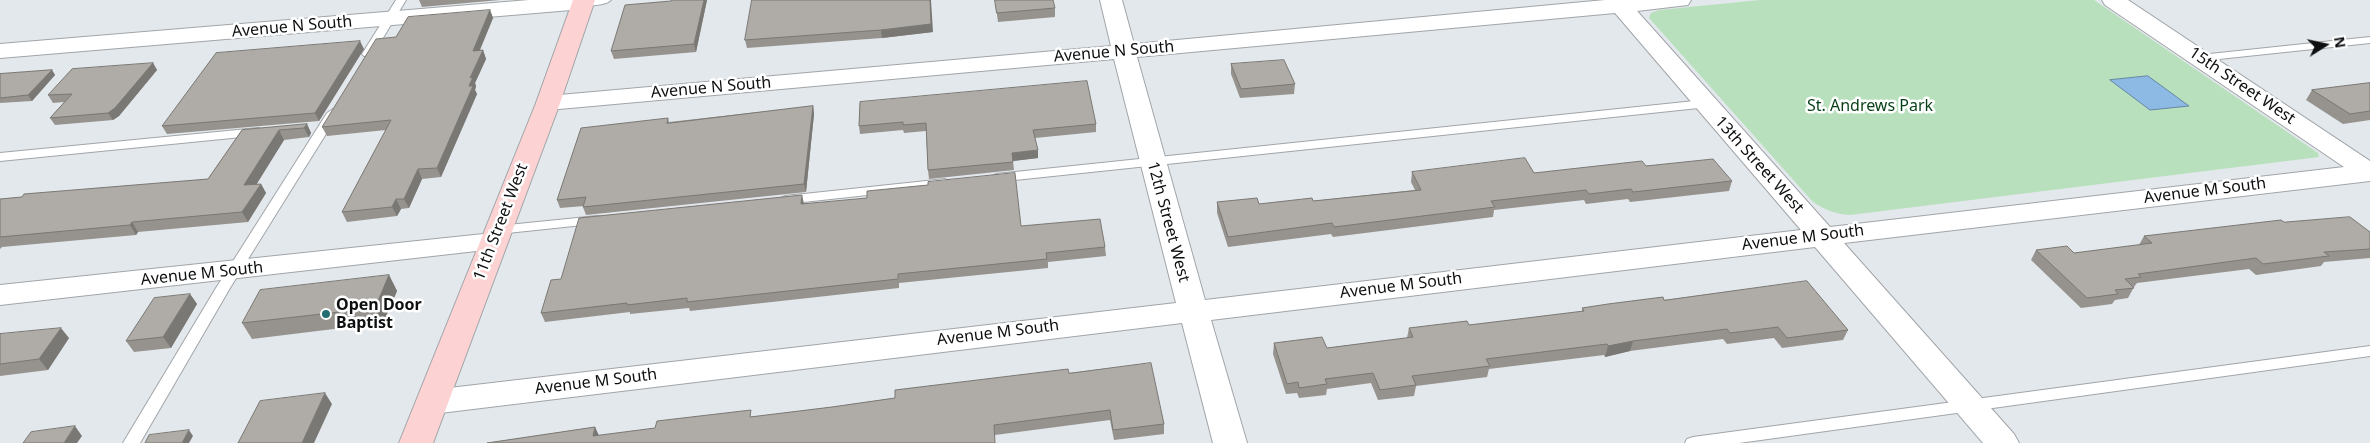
<!DOCTYPE html>
<html>
<head>
<meta charset="utf-8">
<style>
	body { margin:0 }
	#map { position:relative; width:2370px; height:443px; overflow:hidden; background:#e3e8ec; font-family:"Noto Sans",sans-serif }
	canvas { display:block }
	.north { position:absolute; left:2300px; top:20px; width:50px; height:50px; -webkit-text-stroke:4px #fff; paint-order:stroke; rotate:80deg; font-size:14px; font-weight:700; line-height:20px; text-align:center; color:#0d0f10 }
	.north::after { content:''; display:block; margin:auto; width:18px; height:22px; background:#0d0f10; clip-path:polygon(50% 0,100% 100%,50% 72%,0 100%) }
</style>
</head>
<body>
<div id="map">
<canvas width="2370" height="443"></canvas>
<div class="north">N</div>
</div>
<script>
const c = document.querySelector('canvas').getContext('2d');
c.lineJoin = 'round';
function paint(path, color) { c.fillStyle = color; c.fill(path, 'evenodd'); }
function stroke(path, color, width, dash) { c.strokeStyle = color; c.lineWidth = width; c.lineCap = dash ? 'butt' : 'round'; c.setLineDash(dash || []); c.stroke(path); }
function label(font, color, halo, rows, align = 'center') {
  c.font = font + ' "Noto Sans",sans-serif'; c.lineWidth = 5; c.setLineDash([]); c.textBaseline = 'middle'; c.strokeStyle = halo; c.fillStyle = color; for (const [text, x, y, turn = 0] of rows) {
    c.save(); c.translate(x, y); c.rotate((+turn || 0) * Math.PI / 180); c.textAlign = isNaN(turn) ? turn : align; if (halo) c.strokeText(text, 0, 0); c.fillText(text, 0, 0); c.restore();
  }
}
paint(new Path2D(`
	M1760 0H2094L2318 153 2319 157 1850 215C1835 214 1825 210 1813 202L1649 18 1651 13 1659 10Z`), '#b8e0bc');
const water = new Path2D(`
	M2148 76 2189 106 2150 110 2110 80Z`);
paint(water, '#8cbae5');
stroke(water, '#6687a5', 1);
const lane = new Path2D(`
	M396 0H406L372 56H364L362 54Z
	M579 0H611C605 6 588 6 579 4Z
	M2370 37V43L2200 61 2194 58 2200 55Z
	M1704 100 1708 101 1710 104 1708 107 996 182 989 178 996 174Z
	M333 109 339 113 230 288 140 443H123L216 288 327 113Z
	M258 128 262 129 264 132 262 135 0 161V153Z
	M945 179 952 183 950 186 785 204 778 200 785 196Z
	M597 216 602 217 604 220 602 223 498 234 491 230 498 226Z
	M2370 346V356L1739 443H1685L1687 439 1693 437Z`);
const street = new Path2D(`
	M529 0H592L594 2 591 7 583 9 0 58V44Z
	M1100 0H1122L1134 44 1605 0H1691L1688 5 1637 11 1830 227 2344 167 2105 5 2102 0H2128L2370 161V181L1844 243 2014 434 2019 443H1983L1815 247 1211 320 1247 443H1213L1182 323 432 414 421 410 416 402 421 394 432 390 1176 303 1114 59 548 110 539 108 536 103 539 98 548 96 1111 46ZM1615 13 1801 230 1205 300 1137 57Z
	M493 233 503 236 507 242 503 248 0 305V285Z`);
const secondary = new Path2D(`
	M573 0H595L560 103 433 443H399L536 103Z`);
stroke(lane, '#a1a5a9', 2);
stroke(street, '#a1a5a9', 2);
stroke(secondary, '#a1a5a9', 2);
paint(lane, '#fff');
paint(street, '#fff');
paint(secondary, '#fcd3d2');
paint(new Path2D(`
	M419 0H500L422 7Z
	M707 0 696 52 614 59 611 51Z
	M752 0 933 32 882 38 747 48 745 40Z
	M995 0 1055 8V17L998 22Z
	M490 10 493 18 480 50H483L486 59 475 83 476 86 475 90 477 94 441 177 422 179 409 208 401 209 397 216 347 222 342 212 386 130 327 136 322 127 396 37Z
	M364 49 319 121 167 134 162 126Z
	M153 63 157 70 119 116 113 120 55 125 50 118 64 102 53 103 48 95Z
	M1231 64 1295 84 1294 94 1240 98 1231 74Z
	M52 70 55 75 32 101 0 103V74Z
	M2370 83V120L2343 124 2306 100 2312 90Z
	M860 102 1096 124V132L1035 138 1038 158 1013 161 1014 170 929 179 928 170 926 131 904 133 903 130 860 134 859 126Z
	M813 106 814 114 806 192 586 215 583 207 584 206 560 208 557 200 668 118 669 122Z
	M307 124 311 133 309 137 284 140 256 184H261L266 193 248 222 138 232 136 235 2 247 0 249V199L208 179 242 130Z
	M1646 166 1732 181 1729 191 1630 202 1628 199 1586 204 1584 200 1494 210 1493 217 1333 237 1331 234 1228 247 1217 213V202L1259 204 1313 201 1415 190 1411 182 1412 172 1534 173Z
	M804 204 1021 226 1105 247 1106 256 1048 262V268L899 283V288L690 311 689 308 630 314V312L545 322 541 313 561 279Z
	M2284 222 2370 232V258L2324 262 2321 266 2256 275 2249 269 2137 283 2134 287 2128 298 2115 300 2112 304 2081 308 2031 260 2036 250 2074 253 2139 245 2144 236Z
	M389 275 397 291 383 323 252 339 242 323Z
	M190 294 197 304 171 348 134 352 126 341Z
	M1664 300 1848 330 1843 340 1782 348 1774 338 1727 344 1723 339 1630 351 1605 357 1604 355 1489 369 1487 377 1416 386 1414 396 1378 400 1371 383 1327 389 1326 395 1299 398 1297 393 1286 394 1273 354 1274 343 1327 348 1407 338 1409 328 1469 325 1582 312V308Z
	M0 334 69 338 48 370 0 376Z
	M1069 373 1164 424V434L1114 440 1110 420 995 435 487 443 595 427 599 436 832 407Z`), '#96938f');
paint(new Path2D(`
	M704 0H707L696 52 694 44Z
	M930 0H931L933 32 882 38 881 30Z
	M490 10 493 18 476 59 473 51Z
	M360 41 364 49 319 121 315 113Z
	M483 50 486 59 475 83 476 86 475 90 477 94 441 177 437 168 469 86 470 78Z
	M153 63 157 70 119 116 113 120 108 113Z
	M52 70 55 75 32 101 28 95Z
	M813 106 814 114 806 192 804 184Z
	M307 124 311 133 309 137 304 128Z
	M279 130 284 140 250 195 244 185Z
	M1038 150V158L1013 161 1012 153Z
	M418 169 422 179 409 208 404 199Z
	M261 184 266 193 248 222 242 212Z
	M802 195 804 204H801Z
	M396 199 401 209 397 216 392 207Z
	M132 222 138 232 136 235 130 225Z
	M389 275 397 291 383 323 375 308Z
	M190 294 197 304 171 348 163 337Z
	M61 328 69 338 48 370 39 359Z
	M1633 341 1630 351 1605 357 1608 346Z
	M325 393 332 404 314 443H302Z
	M75 426 82 436 77 443H64Z
	M595 427 600 438 593 436Z
	M189 430 193 436 189 443H182Z`), '#7a7874');
const building = new Path2D(`
	M672 0H704L694 44 611 51 625 5 671 1Z
	M752 0H930L931 24 881 30 745 40Z
	M995 0H1053L1055 8 997 13Z
	M490 10 473 51 483 50 470 78 473 77 469 86H473L437 168 418 169 404 199H396L392 207 342 212 391 120 322 127 376 39 396 37 408 17Z
	M360 41 315 113 162 126 216 53Z
	M1284 60 1295 84 1241 89 1231 64Z
	M153 63 115 108 108 113 50 118 72 94 48 95 72 69Z
	M52 70 28 95 0 98V74Z
	M1087 81 1096 124 1033 130 1038 150 1012 153 1013 162 928 170 926 123 903 125V122L859 126 860 102Z
	M2370 83V111L2350 114 2312 90Z
	M813 106 804 184 583 207 586 197 557 200 581 128 668 118 667 123Z
	M307 124 304 128 279 130 244 185 261 184 242 212 132 222 130 225 0 237V199L22 197 24 194 208 179 242 130Z
	M1525 158 1534 173 1642 161 1646 166 1713 159 1732 181 1633 192 1631 189 1589 194 1586 190 1491 201 1495 207 1334 227 1332 223 1228 237 1217 202 1257 198 1259 204 1312 198 1313 201 1421 190 1412 172Z
	M1015 173 1021 226 1100 219 1105 247 1046 253 1047 259 898 274V279L687 302V298L627 305V303L541 313 551 280 561 279 579 218 802 195 801 204 867 198V191L928 185V182Z
	M2350 217 2370 232V249L2324 252 2329 256 2263 264 2256 258 2138 274 2141 277 2125 279 2134 288 2115 290 2118 294 2087 298 2036 250 2067 246 2074 253 2152 243 2144 236 2281 220 2284 222Z
	M389 275 375 308 242 323 260 290Z
	M1807 281 1848 330 1787 338 1778 327 1730 333 1727 329 1633 341 1608 346 1607 344 1486 359 1490 366 1412 376 1416 385 1380 390 1373 373 1325 379 1327 384 1299 388 1298 382 1287 384 1274 343 1322 337 1327 348 1413 337 1409 328 1467 321 1469 325 1584 311 1582 308 1608 304 1663 297 1664 300Z
	M190 294 163 337 126 341 154 298Z
	M61 328 39 359 0 364V334Z
	M1151 363 1164 424 1113 430 1110 410 994 425 995 443H487L595 427 593 436 655 428 657 421 751 410 750 417 832 407 895 398V390L1068 369 1069 373Z
	M325 393 302 443H238L260 401Z
	M75 426 64 443H23L31 432Z
	M189 430 182 443H145L149 435Z`);
paint(building, '#afaba6');
stroke(building, '#7a7874', 1);
for (const [x, y, r, color] of [
	[326,314,5,"#236e70"]
]) { const dot = new Path2D(); dot.arc(x, y, r, 0, 2 * Math.PI); c.fillStyle = color; c.fill(dot); stroke(dot, '#fff', 2); }
label('16px', '#0d0f10', '#fff', [
	["Avenue N South",292,27,-5],
	["Avenue N South",1114,52,-5],
	["15th Street West",2242,86,34],
	["Avenue N South",711,88,-5],
	["13th Street West",1759,165,48],
	["Avenue M South",2205,191,-7],
	["11th Street West",501,222,-69],
	["12th Street West",1168,222,75],
	["Avenue M South",1803,238,-7],
	["Avenue M South",202,274,-6],
	["Avenue M South",1401,286,-7],
	["Avenue M South",998,333,-7],
	["Avenue M South",596,382,-7]
]);
label('16px', '#063e16', '#fff', [
	["St. Andrews Park",1870,106]
]);
label('bold 16px', '#0d0f10', '#fff', [
	["Open Door",336,305],
	["Baptist",336,323]
], 'left');
</script>
</body>
</html>
